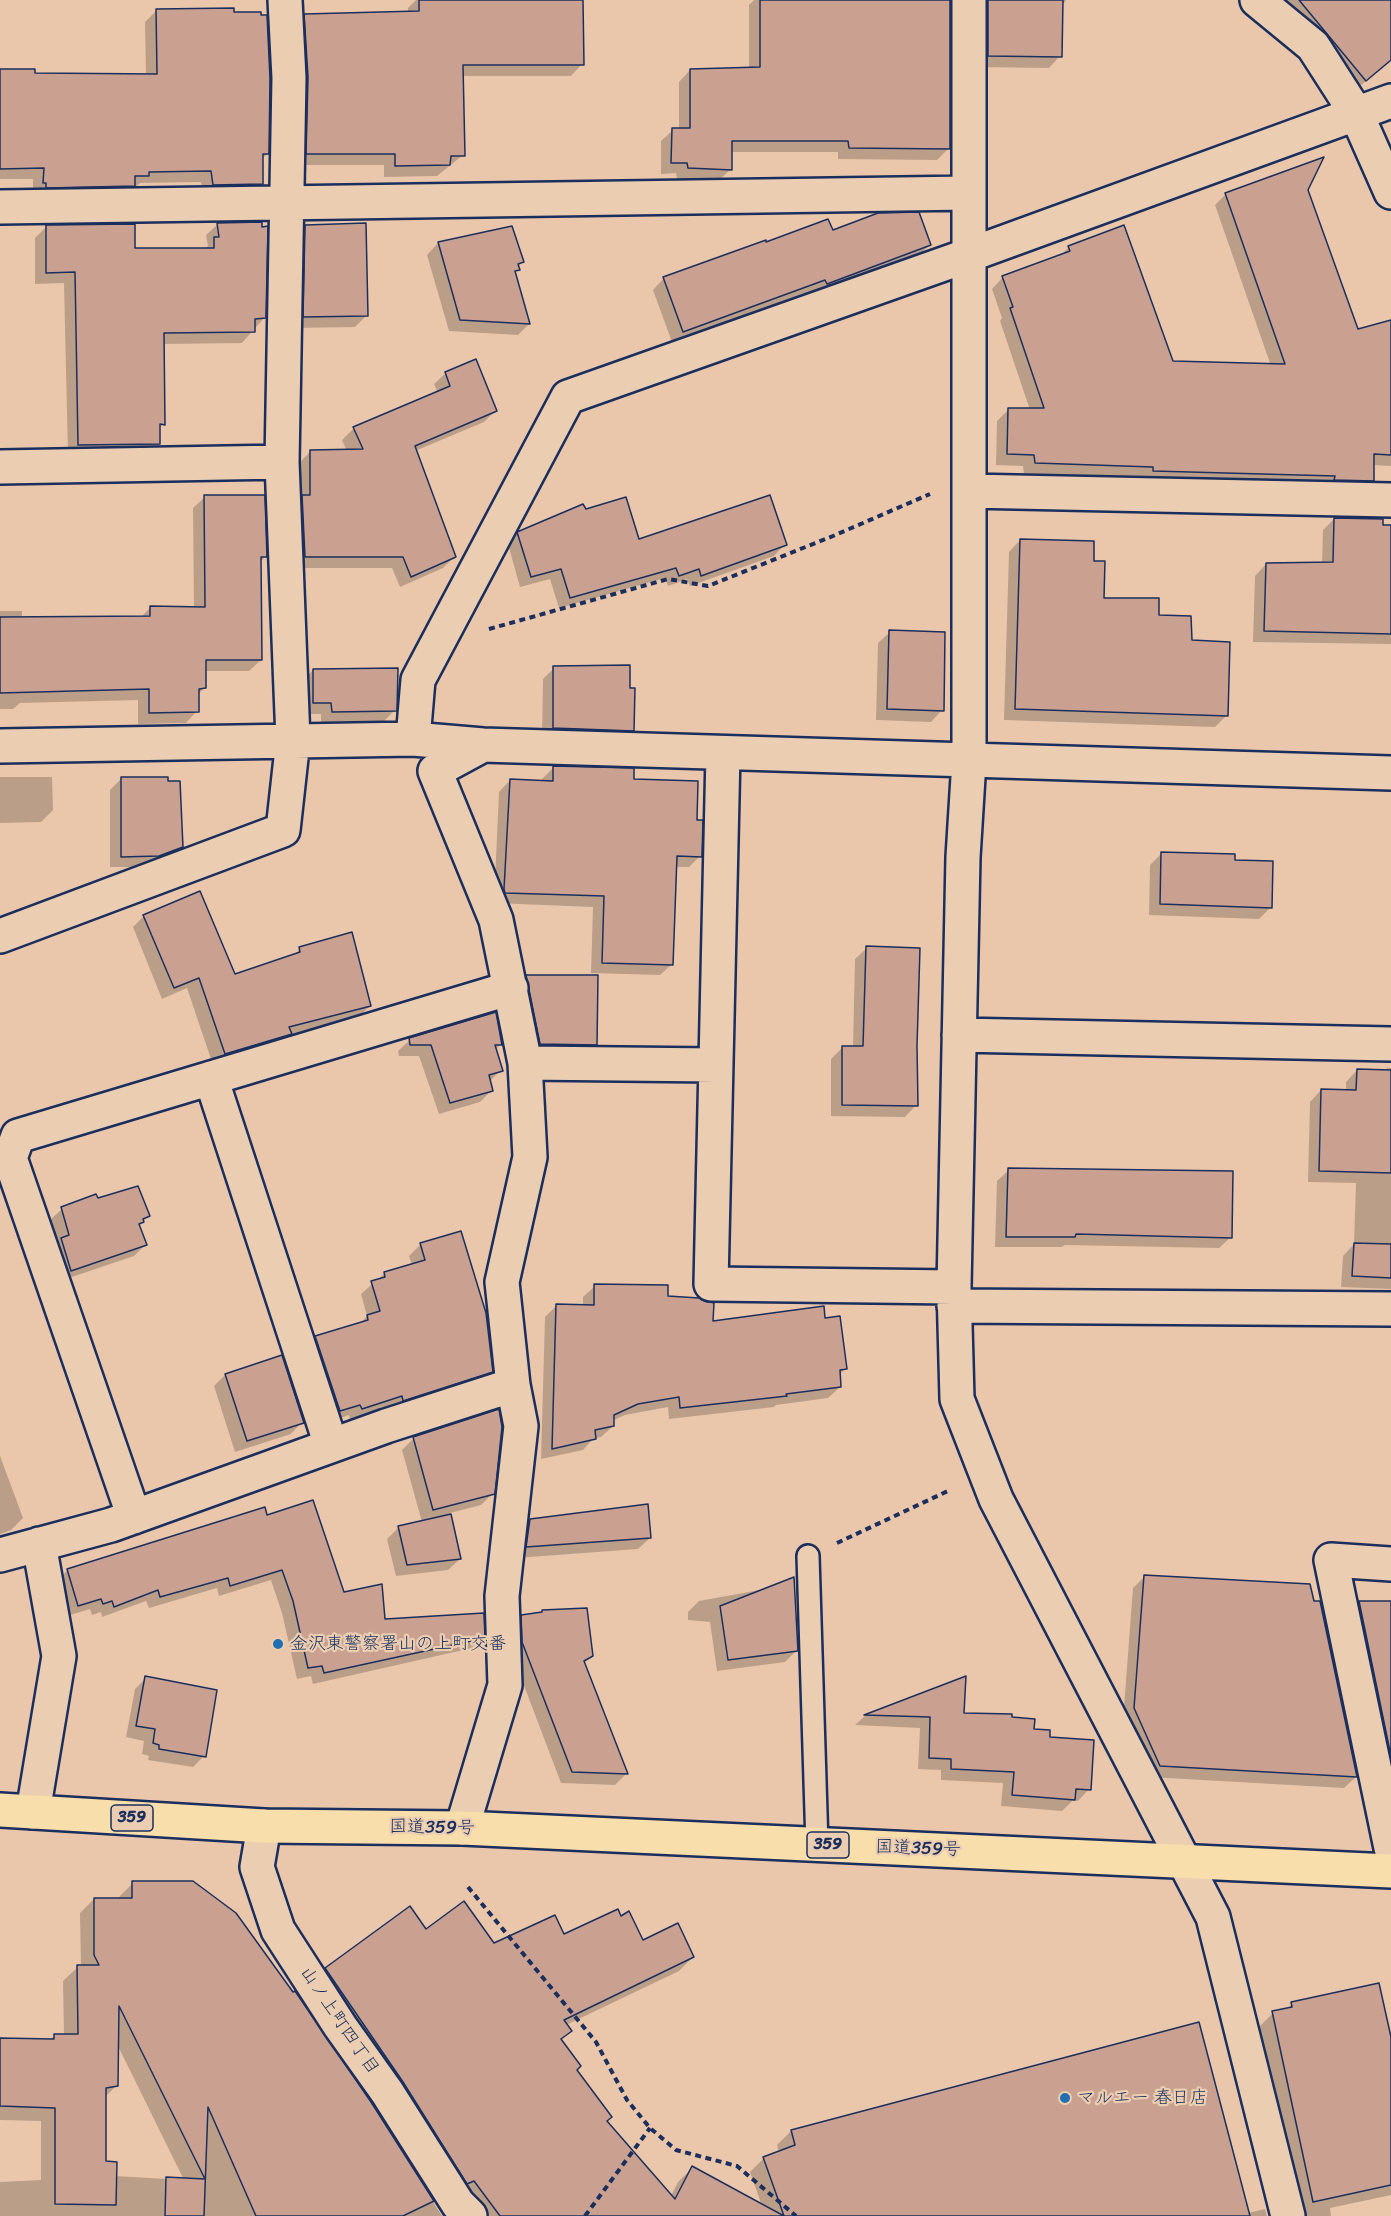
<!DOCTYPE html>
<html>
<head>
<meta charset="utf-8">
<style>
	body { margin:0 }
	canvas { display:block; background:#eac6aa }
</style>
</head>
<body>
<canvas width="1391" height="2216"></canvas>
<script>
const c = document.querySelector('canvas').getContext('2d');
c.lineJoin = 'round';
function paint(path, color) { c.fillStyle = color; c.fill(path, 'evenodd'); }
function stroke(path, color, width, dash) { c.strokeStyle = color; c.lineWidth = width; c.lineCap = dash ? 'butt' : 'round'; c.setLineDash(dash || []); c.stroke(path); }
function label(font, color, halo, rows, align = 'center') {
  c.font = font + ' Sriracha,"Klee One",sans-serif'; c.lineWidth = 4.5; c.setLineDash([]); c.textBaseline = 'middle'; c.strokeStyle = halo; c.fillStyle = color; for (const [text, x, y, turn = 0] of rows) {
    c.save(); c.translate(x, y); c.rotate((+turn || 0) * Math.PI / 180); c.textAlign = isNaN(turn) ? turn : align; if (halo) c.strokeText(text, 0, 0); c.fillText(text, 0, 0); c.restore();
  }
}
paint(new Path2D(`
	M416 0H582V64L571 76H462L463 155 437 176 384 177V165H296L294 27 305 16 408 13V8Z
	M754 0H949V148L937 160 838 159V152H730L731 169 719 180 677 179 676 173 661 174V141L673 130H679V82L690 70 749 69V5Z
	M972 0H1066L1061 8 1060 56 1049 68 977 67Z
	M1276 0H1391V60L1354 91Z
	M156 11 267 154 261 160V184L250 195 202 196 201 182 140 183 136 187H132L122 197 33 193V179H0V70L33 75H146L145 22Z
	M1307 190 1357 331 1391 322V466L1373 465 1372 480 1361 492 1142 481V478L1024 474 1023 466 996 465 997 421 1009 409 1030 410 1000 321 1002 318 992 289 1003 277 1060 256 1069 247 1172 363 1271 366 1215 205 1226 194Z
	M218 224 264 318 242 343 163 344V424L159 429V444L147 455 68 456 64 283 35 284V238L46 227 134 249H204L208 246 206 235Z
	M306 227 367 315 355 327 293 328 294 238Z
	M511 228 522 261 514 273 529 324 518 335 449 331 427 255 438 243Z
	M832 232 930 245 918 256 815 294 814 291 672 342 653 290 664 278 766 244Z
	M446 373 495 411 484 422 415 451 454 557 443 568 400 587 392 568H294L299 500V463L310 452 347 451 342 440 354 428 438 393 434 384Z
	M205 497 265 557 260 562 261 660 249 671H204V688L198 695 197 711 186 723 138 724V700L20 703 13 709H0V611H22V618L141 617 150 608H194L193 508Z
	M585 511 638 541 785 544 774 556 690 586 687 579 668 586 665 578 559 608 550 579 520 587 508 544 519 532Z
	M1334 519 1391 527V644L1253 642 1255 576 1266 564H1322L1323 530Z
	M1020 540 1093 562 1103 599 1157 617 1190 642 1227 715 1215 727 1004 720 1009 552Z
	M890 632 942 710 931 722 876 720 878 643Z
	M554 668 628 690 633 730 621 742 542 739 543 679Z
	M313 670 395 710 384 721 321 722V714H302V682Z
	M554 767 633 780 695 821 700 856 689 867H675L672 964 660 975 591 973 593 907 494 903 499 792 510 780 542 782V779Z
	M0 777H52L53 810 41 822 0 823Z
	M121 779 181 847 170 858 147 867H110V790Z
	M1162 853 1234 861 1270 908 1259 919 1149 915 1150 865Z
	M144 916 234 976 293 956 300 949 370 1006 358 1017 289 1035 279 1045 213 1065 187 988 162 999 133 927Z
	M867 948 915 1046 916 1105 905 1117 831 1116V1059L843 1047H853L855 959Z
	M527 977 596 1044 584 1056 529 1055 516 988Z
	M410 1040 501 1044 495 1050 501 1070 489 1082 492 1090 480 1102 439 1114 419 1056H399L398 1051Z
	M1387 1068H1391V1289L1341 1287 1343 1256 1354 1244 1356 1183 1308 1182 1310 1102 1321 1090 1346 1091V1082L1357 1070 1384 1071Z
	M1009 1170 1231 1237 1219 1248 1065 1245 1062 1247H995L997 1181Z
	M96 1200 148 1216 138 1226 145 1245 134 1256 60 1281 50 1251 57 1244 50 1220 62 1209Z
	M421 1244 491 1371 480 1383 392 1411 391 1407 350 1420 349 1415 328 1422 305 1349 316 1338 359 1325 367 1316 361 1294 384 1274 412 1265 409 1256Z
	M595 1286 667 1298 711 1323 824 1319 846 1368 839 1375 840 1387 828 1398 776 1405 774 1407 669 1419 668 1407 625 1415 612 1421 613 1426 601 1437 593 1439 583 1450 541 1459 545 1317 557 1305 583 1306V1297Z
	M225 1375 302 1422 291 1434 235 1452 214 1386Z
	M414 1438 493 1493 481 1505 450 1513 460 1559 448 1570 396 1576 387 1539 399 1527 422 1522 402 1450Z
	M0 1456 23 1518 11 1530 0 1534Z
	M266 1517 343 1594 383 1620 483 1637 472 1648 313 1684 311 1676 297 1679 282 1613 271 1580 219 1596 217 1588 149 1608 146 1601 102 1617 101 1612 92 1615 90 1609 67 1616 56 1581 68 1570Z
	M530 1520 650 1538 638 1549 516 1558 519 1532Z
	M1145 1576 1319 1602 1356 1777 1344 1788 1149 1777 1123 1720 1133 1588Z
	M793 1584 797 1650 785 1662 717 1671 710 1622 688 1620V1612L699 1601Z
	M1359 1602H1391V1820L1348 1613Z
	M522 1616 591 1656 583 1664 626 1774 615 1785 561 1783 512 1654 511 1628Z
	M146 1678 204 1756 193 1767 148 1760 149 1756 142 1754 144 1741 126 1737 135 1689Z
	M964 1679 962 1714 1033 1731 1048 1739 1089 1789 1078 1801 1073 1800 1062 1811 1001 1806 1003 1783 941 1780V1770L918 1769 920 1728 855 1725 865 1716Z
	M133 1883 370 2103 442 2216H0V2182L41 2180V2121L0 2120V2039L50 2040 55 2035H64L63 1981 78 1967H81L80 1913 94 1899H119V1897ZM117 2044 184 2180 115 2176 104 2163V2098L117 2085Z
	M620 1918 642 1942 693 1957 679 1971 566 2025 570 2031 560 2041 606 2121 671 2196 678 2182 692 2168 762 2206 750 2172 764 2158 779 2152 777 2145 791 2131 1198 2024 1248 2213 1265 2209 1267 2216H467L312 1984 326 1970 426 1931 494 1945 564 1936Z
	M1292 2004 1391 2044V2195L1330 2208 1331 2216H1290L1297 2206 1259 2027 1273 2013 1286 2010Z`), '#0003');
const building = new Path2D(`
	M419 0H583L584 65H463L465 156H451L450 165 395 166V154H306L308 77 304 14 419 11Z
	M760 0H950V149L849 148 848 141H732V170L688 168 687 163H671L672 128H690V69L760 67Z
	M988 0H1063L1062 57 988 56Z
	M1299 0H1391V60L1366 81Z
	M234 8V12H261V15H267L270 78 269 154H263V184L213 185 211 171 149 172V176H135V186L46 188V183H43L44 168 0 169V69H35V73L157 74 156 9Z
	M1324 157 1308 190 1358 329 1391 320V455L1374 454V481L1334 480 1335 476 1153 471V467L1035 463 1034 455 1007 454 1008 408H1044L1010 308 1013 307 1002 276 1070 251 1068 246 1124 225 1173 361 1285 364 1225 193Z
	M919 212 931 245 827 284 825 280 683 332 663 277 766 240V242L828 219 833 230 878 213Z
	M262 222V227L268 226 266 318 255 319V332L164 333 165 425 160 424V444L78 445 75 272 46 273V225L135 224V248H214V237H219L217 223Z
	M366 223 368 316 303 317 305 225Z
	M512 226 524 262 518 264 520 270 515 271 530 324 460 320 438 242Z
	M476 359 497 411 415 446 456 557 411 577 403 557H305L302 495H310V450L363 449 353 427 450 386 445 372Z
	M204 495H265L267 557H261L262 660H206V688L199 689V712L149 713V689L0 693V617L150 616V606L205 607Z
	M770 495 787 545 701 576 699 569 679 576 676 568 570 598 561 569 531 577 517 532 583 504 586 509 626 497 639 539Z
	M1334 518 1383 519V525H1391V634L1264 631 1266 563 1333 562Z
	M1020 539 1094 541V561H1105L1104 598H1159V615L1191 616 1192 640 1230 642 1228 716 1015 709Z
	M889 630 945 632 944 711 887 709Z
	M630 665V688H635L634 731 553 728V666Z
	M398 668 397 711 332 712 331 703H313V669Z
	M553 766 634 768V779L698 781 697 820H703L702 857 677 856 673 965 602 963 604 896 505 893 504 889 510 779 553 781Z
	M121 777H168V781H180L183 847 159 856 121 857Z
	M1161 852 1235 854V860L1273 861 1272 908 1160 904Z
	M200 891 235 974 300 952 299 947 352 932 371 1006 289 1027 292 1034 225 1054 199 978 174 988 143 915Z
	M866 946 920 948 917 1046 918 1106 842 1105V1046H863Z
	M526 975H598L597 1045 540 1044Z
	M496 1012 502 1045H495L503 1071 489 1075 493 1091 450 1103 431 1045H410L409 1038Z
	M1357 1069 1391 1070V1173L1319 1171 1321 1089 1356 1090Z
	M1008 1168 1233 1171 1232 1238 1076 1234 1075 1237H1006Z
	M138 1186 150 1216 143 1219 144 1222 139 1224 147 1245 71 1271 61 1238 69 1235 61 1207 96 1194 98 1198Z
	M461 1231 486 1313 493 1372 403 1401 402 1396 362 1409 360 1405 340 1411 315 1336 368 1320 367 1315 380 1311 371 1281 385 1277 384 1272 425 1260 420 1243Z
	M1354 1243 1391 1244V1278L1352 1276Z
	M594 1284 668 1285V1296L699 1298 702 1300 714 1303 713 1321 824 1306 825 1318 840 1316 847 1369 840 1370 841 1387 786 1394 787 1396 680 1408 679 1397 638 1404 614 1415V1426L595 1430 596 1439 552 1449 556 1304 594 1305Z
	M282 1355 304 1423 247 1441 225 1374Z
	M499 1409 502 1427 495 1494 433 1510 413 1437Z
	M313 1500 344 1592 382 1584 385 1619 484 1613 485 1638 324 1673 322 1666 308 1668 293 1601 282 1570 230 1586 228 1578 160 1597 158 1590 114 1607 112 1601 103 1604 101 1599 78 1606 67 1569 265 1507 267 1515Z
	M648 1504 651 1538 526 1547 530 1519Z
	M451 1514 461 1559 407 1565 398 1526Z
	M1144 1575 1310 1584 1314 1601H1320L1357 1777 1160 1766 1134 1708Z
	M794 1577 798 1651 728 1660 720 1606Z
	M1359 1601H1391V1756Z
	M587 1608 593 1656 584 1661 628 1774 572 1772 522 1642 521 1615 542 1612V1610Z
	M145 1676 217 1690 206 1757 159 1749V1745L153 1743 155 1729 136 1726Z
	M966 1676 964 1713 1012 1714V1717L1035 1719 1034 1729 1050 1730V1737L1094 1740 1091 1790 1076 1789 1075 1800 1012 1795 1014 1772 951 1769V1759L929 1758 930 1717 864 1715Z
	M132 1881H193L236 1913 293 1992 295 1991 371 2102 434 2201 403 2216H256L208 2107 204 2216H165L166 2177 205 2179 119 2006 118 2086 106 2088V2161L117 2162 116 2205 55 2204V2108L0 2106V2038L54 2039V2034H78L77 1965H99L94 1955V1898H132Z
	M464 1901 494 1943 555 1915 564 1934 618 1909 621 1916 629 1911 643 1940 678 1923 694 1957 564 2020 572 2031 561 2039 581 2066 577 2070 612 2117 607 2121 675 2199 692 2166 784 2216H500L474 2181 467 2184 403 2082 325 1968 410 1906 426 1929Z
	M1379 1983 1391 2037V2185L1313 2202 1272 2011 1292 2007 1291 2002Z
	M1199 2022 1250 2216H784L763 2157 795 2145 791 2130Z`);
paint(building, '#caa190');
stroke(building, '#1b2f5e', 1.5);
const lane = new Path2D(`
	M808 1556 817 1845`);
const street = new Path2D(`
	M969 0V761L963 857 954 1287 957 1399 996 1499 1213 1917 1288 2216
	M1257 0 1313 46 1356 113 1391 192
	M0 207 969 193
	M0 467 282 462
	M969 491 1391 500
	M413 739 418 680 568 397 969 255 1391 101
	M0 746 413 739 483 745 1391 773
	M723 753 711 1284 954 1287
	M0 936 283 830 293 740 282 462 289 78 285 0
	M959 1035 1391 1044
	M525 1063 716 1065
	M211 1078 331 1445
	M954 1306 1391 1309
	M134 1517 10 1158 18 1136 511 988
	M0 1555 111 1525 386 1426 513 1385
	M1391 1564 1331 1560 1391 1848
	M33 1812 59 1656 39 1544
	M264 1826 257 1867 278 1930 340 2026 387 2092 458 2204 470 2216
	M462 1828 505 1685 502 1596 521 1426 513 1385 502 1282 530 1157 525 1063 496 920 435 771 483 745`);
const highway = new Path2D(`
	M0 1810 264 1826 462 1828 1391 1871`);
stroke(lane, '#1b2f5e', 26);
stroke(street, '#1b2f5e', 38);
stroke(highway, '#1b2f5e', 38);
stroke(new Path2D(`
	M489 629 668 579 708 586 833 536 930 494
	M837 1543 950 1490
	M468 1887 596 2042 627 2100 650 2128 676 2150 737 2166 796 2216
	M585 2216 650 2128`), '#1b2f5e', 4, [6, 4.5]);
stroke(lane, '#ebceb1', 21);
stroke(street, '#ebceb1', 33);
stroke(highway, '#f8deab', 33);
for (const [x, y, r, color] of [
	[278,1644,6,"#1f6fb2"],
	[1065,2098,6,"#1f6fb2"]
]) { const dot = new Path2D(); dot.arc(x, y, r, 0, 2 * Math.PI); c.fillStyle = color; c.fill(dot); stroke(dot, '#ebceb1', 2); }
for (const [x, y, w] of [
	[132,1818,42],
	[828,1845,42]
]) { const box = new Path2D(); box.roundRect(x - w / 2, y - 13, w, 26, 4.5); c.fillStyle = '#ebceb1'; c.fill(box); stroke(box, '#1b2f5e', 1.5); }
label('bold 16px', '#1b2f5e', null, [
	["359",132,1818],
	["359",828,1845]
]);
label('18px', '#1b2f5e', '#ebceb1', [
	["金沢東警察署山の上町交番",290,1644],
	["マルエー 春日店",1077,2098]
], 'left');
label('18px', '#1b2f5e', '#ebceb1', [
	["国道359号",432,1828,1],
	["国道359号",918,1849,2],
	["山ノ上町四丁目",339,2021,56]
]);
</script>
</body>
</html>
